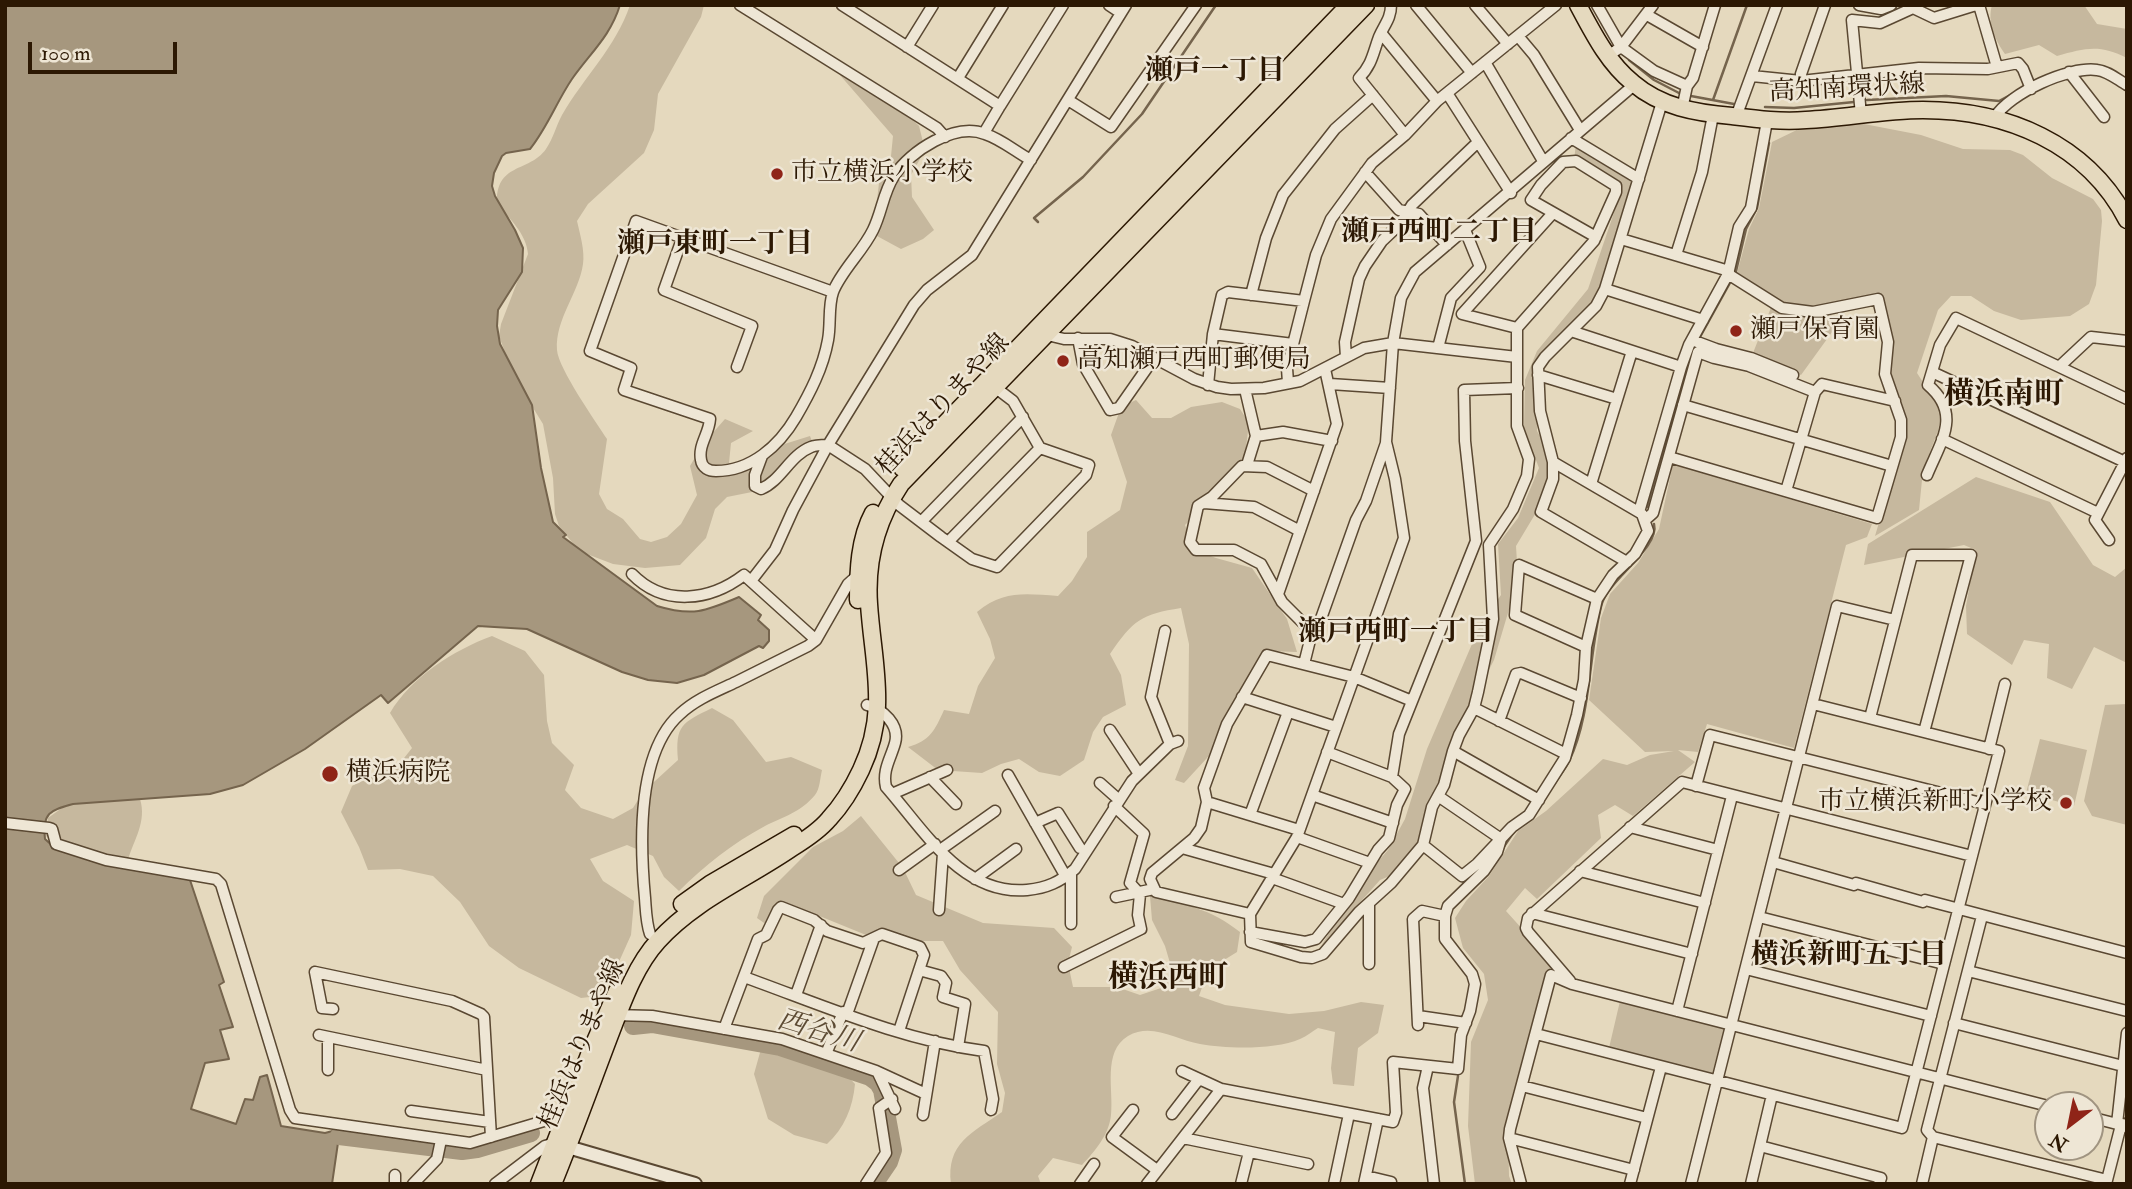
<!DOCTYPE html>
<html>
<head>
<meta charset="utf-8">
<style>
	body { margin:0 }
	#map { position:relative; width:2132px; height:1189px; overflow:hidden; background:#e5d9be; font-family:"IM FELL Double Pica",serif }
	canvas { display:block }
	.frame { position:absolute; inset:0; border:7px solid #2c1803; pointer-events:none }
	.north { position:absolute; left:2034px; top:1091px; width:70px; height:70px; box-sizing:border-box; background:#eee6d5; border:2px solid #a09481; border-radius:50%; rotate:212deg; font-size:19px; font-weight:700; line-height:28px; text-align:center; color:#2c1803 }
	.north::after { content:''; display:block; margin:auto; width:24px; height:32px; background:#8f2418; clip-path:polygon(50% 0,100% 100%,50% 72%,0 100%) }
	.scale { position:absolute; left:28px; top:42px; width:149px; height:32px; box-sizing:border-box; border:4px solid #2c1803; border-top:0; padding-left:9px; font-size:21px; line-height:24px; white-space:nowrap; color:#2c1803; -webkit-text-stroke:5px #eee6d5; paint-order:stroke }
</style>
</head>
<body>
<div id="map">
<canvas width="2132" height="1189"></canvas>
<div class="frame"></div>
<div class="north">N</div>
<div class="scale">100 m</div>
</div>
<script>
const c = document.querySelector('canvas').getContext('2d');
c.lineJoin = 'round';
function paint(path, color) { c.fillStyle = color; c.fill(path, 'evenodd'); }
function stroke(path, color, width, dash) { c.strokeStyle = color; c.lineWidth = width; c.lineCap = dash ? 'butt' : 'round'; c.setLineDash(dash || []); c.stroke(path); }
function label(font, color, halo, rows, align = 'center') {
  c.font = font + ' "IM FELL Double Pica","Noto Serif JP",serif'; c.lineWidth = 5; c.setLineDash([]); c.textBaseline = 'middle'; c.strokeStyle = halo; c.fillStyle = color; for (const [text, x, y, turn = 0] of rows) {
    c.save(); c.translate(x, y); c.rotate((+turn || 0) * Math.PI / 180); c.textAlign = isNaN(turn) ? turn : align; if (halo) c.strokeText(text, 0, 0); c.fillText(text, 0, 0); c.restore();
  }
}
paint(new Path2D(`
	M630 5H704L701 17 658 94 654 130 644 153 588 204 577 221C580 234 585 251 583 264 579 293 555 319 557 350 558 368 596 422 607 439L599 494 607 509 623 519 640 539 651 542 667 537 681 524 697 495 690 466 703 444 725 419 753 431 731 443 729 463 742 465 775 447 810 436 813 444 799 462 770 482 752 492 727 497 715 509 706 538 680 565 645 568 613 564 579 551 559 526 555 514 553 478 543 424 514 377 499 336 501 324 528 254C527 235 509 217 497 205 495 162 529 173 546 149 553 139 556 126 562 115 584 77 616 47 630 5Z
	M1992 5H2084L2097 24 2127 29V58C2100 44 2085 48 2057 56L2039 45 2005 54C1995 40 1987 22 1992 5Z
	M839 74 901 108 919 126 925 150 911 175 912 197 934 230 923 239 901 249 877 236 880 219 876 209 879 183 890 166 893 136Z
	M1864 124 1921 135 1963 149 2010 150 2023 155 2052 178 2093 199 2101 210 2102 221 2096 285 2089 304 2070 316 2021 320 1994 311 1971 296H1951L1938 310 1917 373 1934 399 1941 415 1938 431 1923 470 1919 510 1875 536 1904 438 1887 373 1879 295 1813 311 1783 307 1737 273 1749 229 1759 208 1772 142 1803 127Z
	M1576 144 1629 175 1634 197 1617 263 1593 303 1551 353 1538 377 1537 431 1556 462 1543 501 1516 546 1518 579 1494 660 1468 711 1434 797 1418 849 1399 872 1380 880 1321 946 1362 880 1388 850 1405 819 1427 749 1481 623 1501 595 1498 544 1518 518 1539 468 1524 429 1525 380 1537 351 1588 289 1620 195 1608 179 1574 160Z
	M1772 305 1830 310 1835 328 1801 375 1753 353Z
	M1136 400 1152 418H1171L1191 407 1222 402 1240 409 1249 423 1244 464 1226 489 1206 504 1185 525 1194 550 1216 558 1252 568 1287 619 1297 652 1267 651 1255 665 1222 722 1219 745 1184 783 1175 780 1188 746 1189 644 1181 608C1142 614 1133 620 1110 654L1121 675 1126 705 1103 717 1093 732 1084 760 1060 776 1039 772 1019 759 1001 764 982 773 938 770 908 747C930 741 935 730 944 710L969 714 978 686 995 658 990 639 977 612C1004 590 1025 594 1058 596L1072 581 1087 557V532L1120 510 1127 482 1111 435 1121 407Z
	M1673 464 1872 524 1867 537 1846 545 1794 748 1707 724 1698 752 1678 750 1695 762 1633 816 1615 805 1598 815 1601 838 1537 899 1525 888 1506 911 1552 962 1513 1094 1508 1128 1509 1176 1512 1184H1475L1468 1126 1471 1042 1488 1000 1484 974 1463 948 1455 918 1466 901 1489 876 1518 831 1546 811 1603 759 1627 765 1650 755 1674 751 1645 752 1589 700 1601 618 1610 594 1638 563 1659 529Z
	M1976 477 2050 502 2093 565 2115 577 2127 567V663L2094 647 2072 689 2047 678 2049 644 2024 640 2012 665 1967 634 1966 606 1976 550 1964 545 1864 565 1868 544Z
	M492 636 525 651 544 675 547 721 552 743 574 765 565 790 581 808 613 819 633 808 643 792 678 760C675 725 682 723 712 708L733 720 766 762 791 757 822 770C820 778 820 789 815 795 801 812 783 817 765 826 733 843 704 866 679 891L664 877 653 856 627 845 590 859 603 881 634 901 631 935 613 975 598 996 581 998 519 968 489 946 460 902 433 876 400 869 368 870 359 847 341 812 352 786 372 775 397 767 412 748 390 713C411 677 454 650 492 636Z
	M2127 704V825L2092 816 2084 801 2105 705Z
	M2040 739 2087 750 2074 806 2026 793Z
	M145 798 140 799C147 822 134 839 128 860L69 845 58 848 46 836 48 818 66 805Z
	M861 816 903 868 916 895 983 923 1054 928 1072 947 1068 963 1073 987H1117L1140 995 1167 986 1170 963 1165 946 1152 920 1150 896C1185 904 1211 909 1240 932L1237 952 1208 970 1199 996 1225 1005 1289 1014 1324 1011 1361 1002 1384 1005 1378 1033 1358 1048 1354 1086 1333 1084 1331 1068 1335 1032 1318 1028C1313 1031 1307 1036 1300 1039 1275 1050 1227 1049 1200 1044 1176 1040 1152 1022 1128 1036 1102 1052 1114 1090 1111 1115 1109 1135 1095 1151 1082 1165L1053 1158 1038 1176 1041 1184H951C946 1143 972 1133 1002 1112L1005 1093 997 1064 998 1012 960 970 943 941H898L871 937 785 902 767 925 757 918 764 896 813 847 843 831Z
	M1620 1001 1725 1028 1713 1076 1609 1048Z
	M761 1049H784L843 1071 855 1084C853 1107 844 1129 827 1144L794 1135 768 1119 754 1074Z`), '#c6b89e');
const water = new Path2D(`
	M5 5H620C610 37 591 52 572 79 557 101 547 128 530 149L506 153 502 156 494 173 492 186 495 196 515 230 523 248 522 272 498 310 497 326 500 344 532 405 541 468 553 522 566 535 563 537 657 606C693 617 706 611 739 597L761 615 758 620 769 630V641L763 648 759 646 704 675 677 683 648 680 622 672 527 629 478 626 388 703 381 695 305 749 243 785 210 794 73 804C50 810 42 813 45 839L56 849 89 851 190 880 224 982 219 985 233 1027 220 1030 229 1059 205 1063 191 1109 236 1124 245 1099 253 1100 260 1077 267 1075 281 1126 325 1133 340 1129 332 1184H5Z`);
paint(water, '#a6977e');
stroke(water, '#75644d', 2);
stroke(new Path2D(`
	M1629 60 1654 80 1679 93
	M1691 96 1734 104
	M1713 100 1747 5
	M1867 100 1946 96 1999 101 2014 93
	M1765 107 1794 108 1854 102
	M1038 222 1034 218 1083 177 1142 114 1216 5
	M1736 271 1746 229 1757 208 1769 143
	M1700 337 1731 281
	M1647 507 1686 370 1693 353
	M1555 783C1559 776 1566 768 1569 761 1592 714 1588 653 1602 603 1610 579 1660 547 1654 524
	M1501 851 1515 830
	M1458 1076 1454 1102 1465 1184`), '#75644d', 2.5);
stroke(new Path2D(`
	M633 1026 652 1024 780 1047 870 1077 878 1083 882 1090 893 1150 889 1162 874 1184
	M339 1136 462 1151 477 1149 531 1133`), '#a6977e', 18);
const minor = new Path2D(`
	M740 5 937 128 945 137
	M842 5 1000 106 984 133
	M1109 5 1121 13
	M1391 5C1391 19 1384 25 1379 37 1373 53 1372 65 1359 78L1405 135
	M1416 5 1472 73
	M1475 5 1508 44
	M1597 5 1621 47 1654 71 1687 86
	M1859 5 1881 9 1891 5
	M1979 5 1997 67
	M1647 15 1703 47
	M1381 33 1437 101
	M1518 36 1534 55 1580 130
	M907 47 933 5
	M1608 56 1621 47 1653 5
	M1485 62 1543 161
	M2069 72 2104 117
	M1752 76 1801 81 1919 68 1988 69 2018 63 2023 69 2031 89
	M958 78 1003 5
	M1801 81V74L1825 5
	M1447 93 1511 193
	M1068 100 1111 127 1196 5
	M1000 106 1063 5
	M1682 109 1687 86 1693 78 1715 5
	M1861 115 1852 20 1880 23 1913 8 1934 18 1976 5
	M1736 117 1777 5
	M1995 117C2010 93 2069 66 2097 70 2108 71 2118 80 2127 85
	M1571 138 1639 179
	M1365 172 1399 210 1419 214 1447 245
	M1596 237 1531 200 1541 185 1563 162 1576 161 1616 186V192L1594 241 1517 328V426L1529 459 1527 476 1513 509 1489 545 1493 619 1478 692 1474 708 1459 735 1453 751 1444 785 1432 807 1423 845 1391 883 1359 912 1323 954 1312 958 1301 957 1251 942 1250 914 1297 837 1404 538 1395 479 1386 442 1393 343 1401 298 1415 272 1634 85
	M682 239 664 290 752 326 737 367
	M1621 239 1729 271
	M1676 255 1702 172 1713 115
	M1605 289 1703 320
	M833 292 636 221 590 351 631 368 624 390 710 419C709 434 698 445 701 460 702 468 709 471 716 471 751 471 779 446 796 417 810 393 823 368 828 340 831 325 828 306 833 292 841 271 863 251 873 230 882 212 883 193 894 176 910 151 955 122 985 134 1001 139 1016 152 1031 160
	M1251 295 1266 238 1283 195 1335 129 1373 95
	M1517 328 1462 314 1553 213
	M1571 331 1681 367
	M1043 334 1064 339H1110L1132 346 1194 379 1217 387 1231 389 1264 388 1300 381 1364 348 1393 343 1517 357
	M1213 334 1293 344
	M1078 338 1083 364 1110 410 1119 408 1154 358
	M1692 340 1716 349 1751 358 1793 375
	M1438 348 1451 298 1480 267 1465 230
	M1346 357 1345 342 1359 279 1365 266 1382 241 1401 223 1412 205 1478 142
	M2060 366 2091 337 2127 341
	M1932 372 2125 462
	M1538 375 1617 399
	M1288 383 1287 368 1304 301 1316 255 1331 219 1372 163 1405 135 1437 101 1556 5
	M1330 384 1390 388
	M1208 385 1213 334 1222 295 1228 292 1304 301
	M1245 389 1256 436 1247 465
	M1815 392 1822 384 1895 401
	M1683 405 1892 466
	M1256 436 1283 432 1332 441
	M1942 439 2098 513
	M762 456 755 475V486L761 489C781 481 790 455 811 447 815 445 823 445 828 445L865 469 899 505 941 537 972 559 997 567 1086 475 1089 465 1040 448 1013 401 992 385
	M1669 457 1877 518 1901 437V420L1885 374 1888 342 1878 299 1813 312 1782 308 1728 274
	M1553 462V479L1541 512 1627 562
	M1927 475C1941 441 1962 414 1928 385L1940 345 1956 318 2127 399
	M1591 484 1632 351
	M1204 503 1254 507 1300 531
	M1639 512 1681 367 1689 345 1728 274 1739 227 1751 208 1767 121
	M1645 520 1653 513 1698 352 1714 358 1749 366 1815 392 1786 491
	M922 521 1023 417
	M2109 540 2095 520 2127 458
	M949 541 1040 448
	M632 574C664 607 710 601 744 575L816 640
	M751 581 775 550 793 510 828 445 914 305 927 290 972 255 1126 5
	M1278 594 1337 424 1325 369
	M1165 631 1151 697 1170 744
	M1312 632 1318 627 1356 520 1366 501 1386 443
	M1586 647 1515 615 1519 565 1597 599
	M1304 664 1312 632 1282 602 1261 564 1234 550H1196L1190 542 1198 506 1212 497 1242 466 1267 467 1314 491
	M1242 697 1336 727
	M867 705C883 709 900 725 895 743 891 758 882 770 886 787 923 829 962 896 1027 890 1047 888 1060 882 1075 869L1132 781 1170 744 1178 741
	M1474 708 1566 754
	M1870 718 1912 555H1971L1924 732
	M1499 721 1516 674 1521 673 1581 698
	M1110 730 1139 774
	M1989 749 2005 684
	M1453 751 1539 800
	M1008 775 1066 877
	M930 777 956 804
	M1392 777 1399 734 1476 541 1465 441 1464 390 1518 388
	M1100 783 1118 799
	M1696 786 1710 735 1985 804
	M892 794 947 770
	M1312 795 1393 823
	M1207 802 1299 830
	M1250 815 1288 712
	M5 823 49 828 52 829 56 844 106 860 216 879 221 884 290 1110 295 1118 470 1143 554 1118 568 1120
	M1035 823 1058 813 1080 848
	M1630 827 1718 850
	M1297 837 1370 863
	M1423 845 1462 876 1477 864 1512 827 1529 815 1565 758 1577 715 1584 680 1586 647 1597 599 1613 575 1635 554 1648 531 1642 514 1553 462 1540 411 1538 367 1545 357 1596 306 1605 289 1662 102
	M1182 848 1274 874
	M940 850 995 811
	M1773 862 1854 885 1856 883 1923 902 1925 900 2127 953
	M899 870 935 844
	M1580 871 1705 903
	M1071 873V924
	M1272 878 1344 904
	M975 879 1016 849
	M1116 897 1154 889
	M939 910 943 853
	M1532 913 1692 954
	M1250 914 1156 892 1150 879 1152 873 1194 838 1201 828 1207 802 1204 788 1227 724 1267 655 1354 677 1412 701
	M1982 916 1927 1130 1933 1137 2107 1180
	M1759 917 1944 964
	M1250 932 1305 942 1316 939 1349 898 1378 850 1389 838 1397 805 1405 789 1392 777 1327 752
	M650 934C646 922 646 911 645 898 640 845 636 753 680 714 696 699 717 691 736 682 760 670 784 658 808 646L816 640 848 584 858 575
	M1369 964V903
	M1064 967 1141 929 1138 915 1140 894 1130 883 1144 834 1114 806
	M1746 969 1931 1016
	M919 970 941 976 946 983 943 997 965 1004 958 1047
	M1968 971 2127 1011
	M744 977C822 1005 901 1040 984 1051L993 1099 991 1110
	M1570 981 1528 932 1526 928 1528 918 1682 782 1972 856
	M796 995 821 925
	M333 1009 322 1008 315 972 452 1001 481 1014 484 1017 491 1137
	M1677 1011 1732 796
	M847 1014 874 938
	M614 1015 652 1016 782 1039 876 1071 926 1094
	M1418 1016 1466 1023
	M1954 1023 2123 1066
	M1418 1025 1413 919 1422 911 1445 916
	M724 1029 758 939 766 935 778 910 781 907 814 920 827 931 863 943 882 934 920 947 924 955 899 1031
	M1536 1034 1902 1128 1999 751 1813 704
	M319 1035 487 1070
	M328 1037V1070
	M826 1054 843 1012
	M1428 1066 1423 1088 1434 1184
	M1182 1071 1221 1089 1393 1122 1396 1113 1393 1062 1458 1069 1461 1035 1470 1011 1475 984 1472 974 1445 939V916L1448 906 1484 871 1497 852 1501 839 1438 796
	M878 1073 895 1109
	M1522 1086 1647 1118
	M1133 1110 1112 1137 1157 1170
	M411 1111 490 1122
	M1172 1114 1199 1079
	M923 1115 935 1041
	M2090 1117 2121 1125 2106 1184
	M2117 1124 2127 1033
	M1183 1138 1308 1164
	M1509 1138 1634 1170
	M1760 1146 1881 1178 1879 1184
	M395 1175V1184
	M1366 1176 1391 1182
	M413 1184 437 1159 441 1140
	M495 1184 545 1146 555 1143
	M866 1184 886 1153 879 1108 892 1099
	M1080 1184 1094 1164
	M1147 1184 1221 1089
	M1241 1184 1249 1152
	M1334 1184 1349 1114
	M1364 1184 1378 1119
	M1521 1184 1509 1138 1510 1129 1551 975 1572 984 2048 1106
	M1630 1184 1661 1067
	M1691 1184 1837 606 1895 620
	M1751 1184 1772 1095
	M1922 1184 1933 1137`);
const tertiary = new Path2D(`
	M2121 1125 2127 1126
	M561 1145 695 1184`);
const primary = new Path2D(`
	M1578 5C1593 33 1608 63 1633 83 1661 107 1696 113 1732 116 1757 119 1781 122 1806 120 1845 118 1884 110 1923 110 2006 110 2087 143 2127 220
	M902 468 1349 5
	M858 600C858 571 859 539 873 513
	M682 904 710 884 794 835
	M539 1184 589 1055 617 991
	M553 1184C573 1135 591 1085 610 1035 622 1004 635 966 658 941 695 900 747 879 792 848 805 840 819 831 829 819 842 805 853 787 861 770 889 711 873 665 869 604 866 561 877 520 901 484L1366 5`);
stroke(minor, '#5a4832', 13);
stroke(tertiary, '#5a4832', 16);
stroke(primary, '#2c1803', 19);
stroke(minor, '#eee6d5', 10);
stroke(tertiary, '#eee6d5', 12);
stroke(primary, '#e5d9be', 16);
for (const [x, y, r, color] of [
	[777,174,7,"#8f2418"],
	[1736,331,7,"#8f2418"],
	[1063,361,7,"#8f2418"],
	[330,774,9,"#8f2418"],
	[2066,803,7,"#8f2418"]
]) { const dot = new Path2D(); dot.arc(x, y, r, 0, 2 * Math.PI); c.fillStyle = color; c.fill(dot); stroke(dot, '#eee6d5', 2.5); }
label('26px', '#2c1803', '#eee6d5', [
	["高知南環状線",1847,90,-3],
	["桂浜はりまや線",944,406,-47],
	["桂浜はりまや線",584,1045,-67]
]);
label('26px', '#2c1803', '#eee6d5', [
	["市立横浜小学校",791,174],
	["瀬戸保育園",1750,331],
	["高知瀬戸西町郵便局",1077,361],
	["横浜病院",346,774],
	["市立横浜新町小学校",2052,803,"right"]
], 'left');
label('bold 28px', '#2c1803', '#eee6d5', [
	["瀬戸一丁目",1215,73],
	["瀬戸西町二丁目",1439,234],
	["瀬戸東町一丁目",715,246],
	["瀬戸西町一丁目",1396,634],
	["横浜新町五丁目",1849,957]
]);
label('italic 28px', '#5d4b34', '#eee6d5', [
	["西谷川",818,1033,17]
]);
label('bold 30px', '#2c1803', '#eee6d5', [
	["横浜南町",2004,397],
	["横浜西町",1168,980]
]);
</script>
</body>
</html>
